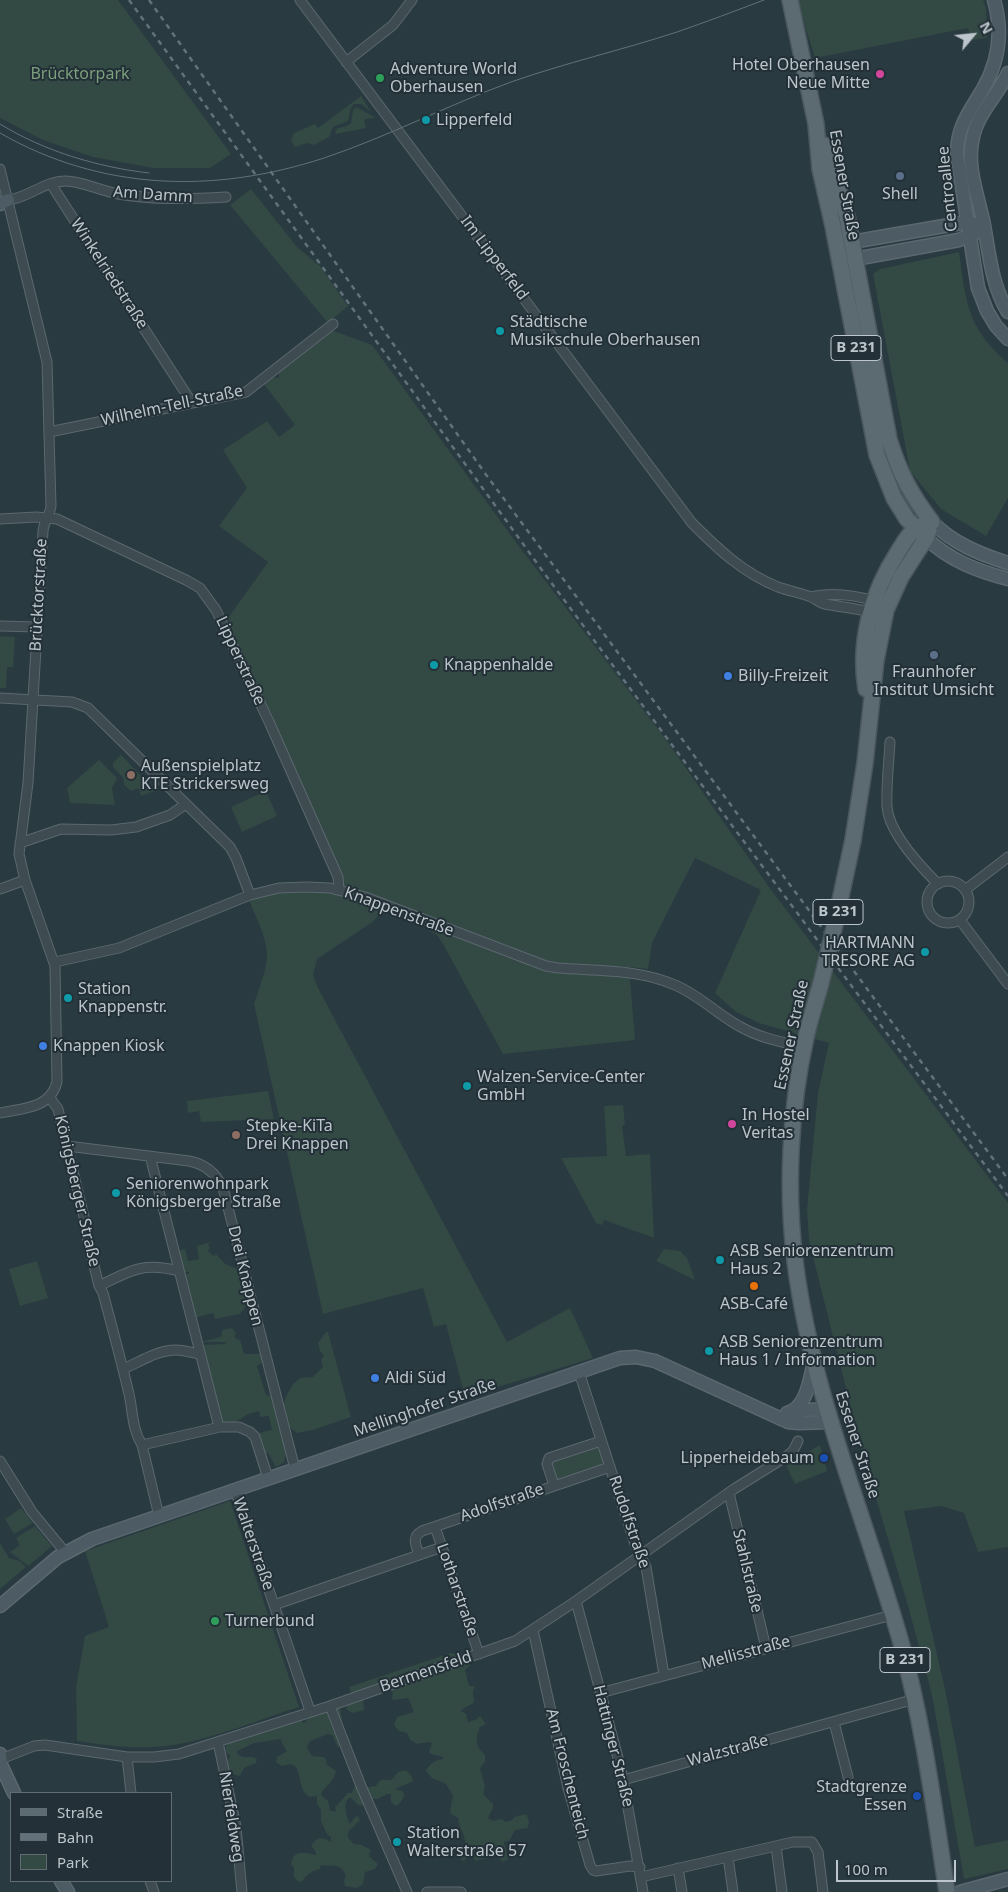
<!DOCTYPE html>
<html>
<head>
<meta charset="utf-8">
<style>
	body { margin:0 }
	#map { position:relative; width:1008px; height:1892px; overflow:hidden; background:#2a3a41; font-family:"Noto Sans",sans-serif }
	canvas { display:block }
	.legend { position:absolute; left:10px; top:1792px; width:162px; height:90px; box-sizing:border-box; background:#233037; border:1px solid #606c72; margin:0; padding:6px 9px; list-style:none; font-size:15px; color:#bbc5cb }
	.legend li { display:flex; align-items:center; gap:10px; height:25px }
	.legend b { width:25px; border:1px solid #606c72 }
	.north { position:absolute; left:948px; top:10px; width:50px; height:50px; -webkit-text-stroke:4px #233037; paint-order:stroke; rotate:62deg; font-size:14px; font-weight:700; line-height:20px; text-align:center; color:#bbc5cb }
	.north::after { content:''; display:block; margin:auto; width:18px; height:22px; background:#bbc5cb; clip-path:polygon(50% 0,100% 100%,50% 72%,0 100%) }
	.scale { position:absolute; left:836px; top:1860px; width:120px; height:22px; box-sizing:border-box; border:2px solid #bbc5cb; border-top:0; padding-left:6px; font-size:15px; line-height:18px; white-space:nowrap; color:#bbc5cb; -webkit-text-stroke:4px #233037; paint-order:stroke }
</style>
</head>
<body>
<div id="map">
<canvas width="1008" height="1892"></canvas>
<ul class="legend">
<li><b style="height:6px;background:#5c6a71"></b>Straße</li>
<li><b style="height:6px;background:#63727a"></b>Bahn</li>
<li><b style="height:14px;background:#324944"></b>Park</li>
</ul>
<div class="north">N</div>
<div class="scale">100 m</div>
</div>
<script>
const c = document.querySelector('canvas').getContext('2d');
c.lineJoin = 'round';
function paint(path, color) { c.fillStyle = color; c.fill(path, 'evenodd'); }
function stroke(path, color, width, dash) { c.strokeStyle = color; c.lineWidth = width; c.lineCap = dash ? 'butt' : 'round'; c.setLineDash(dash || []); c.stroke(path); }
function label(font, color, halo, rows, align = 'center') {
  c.font = font + ' "Noto Sans",sans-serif'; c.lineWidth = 4; c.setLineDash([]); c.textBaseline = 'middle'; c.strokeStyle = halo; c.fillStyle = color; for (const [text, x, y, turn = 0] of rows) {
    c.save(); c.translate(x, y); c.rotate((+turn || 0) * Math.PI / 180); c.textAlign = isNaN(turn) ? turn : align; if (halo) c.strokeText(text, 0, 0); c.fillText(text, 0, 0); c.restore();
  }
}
paint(new Path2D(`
	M0 0H118L231 154 210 168H153L93 157 43 140 0 118Z
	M797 0H983L986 8 987 38 972 40 968 28 815 58Z
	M361 96 371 112 361 104H354L351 108 348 121 333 127 329 137 314 145 307 143 295 147 291 140 294 133 315 124 318 128Z
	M356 107 376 118 365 119 364 121 366 128 336 134 335 132 338 128 347 126 351 123 353 110Z
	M251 189 297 247 320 266 348 306 328 323 230 205Z
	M959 252C966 302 967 328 1008 363V498L986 536 941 509 910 471 873 274 880 269Z
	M331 330 372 345 515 541 667 741 769 887 1008 1203V1547L978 1552 964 1513 941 1506 904 1511 945 1689 975 1847 1008 1840V1869L964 1879 932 1695 908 1606 861 1448 809 1241 807 1209 818 1093 829 1043 759 1023 736 1012 715 993 761 890 695 858 652 943 648 969 629 967 635 1040 503 1054 443 944 437 935 428 930 419 917 340 889 242 668 228 618 268 562 219 526 247 488 223 450 267 421 279 437 295 425 264 384 272 377 279 378V372Z
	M0 636 15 637 13 667H7L6 688H0Z
	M121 755 153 788 155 791 141 796 139 788 131 791 124 785 123 778 113 767V763Z
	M99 760 117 778 112 788 115 805 70 803 67 788Z
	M266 791 277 816 242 832 231 807Z
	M313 887 386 905 374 921 317 959 313 975 318 988 507 1342 570 1308 593 1358 465 1397 446 1324 434 1327 423 1288 323 1314 254 1004C259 988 267 970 267 954 266 935 255 915 248 898Z
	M268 1091 274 1119 201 1122 199 1111 188 1113 187 1101Z
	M623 1105 625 1125 622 1126 626 1156 650 1154 654 1238 604 1220 602 1225 596 1223 561 1158 607 1156 604 1106Z
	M211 1242 208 1245 210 1248 208 1251 214 1256 216 1254 225 1264 240 1270 249 1302 240 1314 215 1319 213 1313 195 1318 184 1274H189V1272H183L178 1251 185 1249 188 1261 199 1259 197 1246Z
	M664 1249 680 1251 687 1258 695 1280 656 1261Z
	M37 1261 48 1298 20 1306 9 1269Z
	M232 1328 236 1333 234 1336 238 1340 240 1339 244 1354H262L264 1361 257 1366 266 1395 273 1396 286 1454 284 1462 276 1467 268 1453 265 1454 258 1433 272 1430 269 1416 260 1417 259 1411 248 1414 234 1423H221L201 1345 225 1344 226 1342H200L221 1337 222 1330Z
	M326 1332H328L351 1417 313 1430 297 1433 289 1427 288 1419 283 1408 286 1396 294 1383 300 1378 313 1377 323 1367 321 1360 324 1355 320 1351 318 1343Z
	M601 1441 610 1467 554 1485 548 1460Z
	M820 1445 827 1471 795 1484 786 1465Z
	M230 1501 299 1707C258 1720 216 1738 173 1745 140 1750 109 1746 77 1741L76 1687 85 1636 109 1627 85 1551Z
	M21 1508 33 1523 14 1534 5 1519Z
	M35 1526 52 1546 28 1566 10 1552 20 1545 16 1538Z
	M0 1543 9 1558 20 1561 26 1567 0 1589Z
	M451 1653 456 1654 453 1665 455 1667 458 1664 469 1662 470 1665 465 1670 469 1686H475L473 1692 474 1702C470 1707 464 1706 461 1711L466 1714 468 1722 475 1720 480 1716 486 1724 480 1727C475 1740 475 1745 485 1755V1762L480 1768 485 1786 483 1794 493 1804V1808L488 1818 493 1821 501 1819 506 1822 512 1820 514 1817 526 1814 529 1821 528 1828 515 1830 509 1841 504 1842 508 1859 503 1862 496 1855 492 1854 486 1858 475 1861 471 1852 464 1861 461 1860C461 1854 465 1850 465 1844 466 1835 458 1827 458 1818L451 1814 450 1811 453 1796 446 1784 432 1778 426 1771C429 1764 435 1760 443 1759V1757L431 1754 429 1752 432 1743 428 1742 417 1744 410 1740 407 1733 399 1731 394 1725 397 1717 414 1712 408 1698 392 1700 393 1692 389 1690 386 1692 363 1697 364 1710 352 1713 346 1709 347 1705 354 1700 349 1687Z
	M337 1706 341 1710C341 1721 345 1730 346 1740L338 1748 333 1736 328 1734 310 1741 307 1748 312 1756 324 1757 327 1762 326 1764 336 1771 334 1778 321 1793 322 1796 328 1801 330 1810 336 1812 335 1807 348 1793H352L356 1783 366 1790 368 1787 376 1786C380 1778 383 1780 391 1780L398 1772 406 1770 412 1777 413 1781 395 1789 402 1791 405 1795 400 1803 396 1806 391 1802V1794H387L378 1799H371L366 1806 358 1805 350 1797C342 1803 346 1815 350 1824L355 1817 358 1816 360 1820 348 1832V1838L354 1844 362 1845 371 1850 369 1856 378 1864 375 1869 365 1872 363 1884 357 1888 345 1886 344 1880 346 1876C339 1861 334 1868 321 1865L320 1869C313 1871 306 1874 303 1881L299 1882 294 1877V1867L291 1865C293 1848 305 1853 316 1855V1852L311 1846C317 1835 323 1838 331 1842V1837L327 1834 321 1821V1810L317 1804V1796L310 1797C298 1790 302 1778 296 1767L290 1764 282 1766 276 1762 277 1757 287 1751 282 1744 281 1739 254 1743 237 1751C238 1759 247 1757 253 1757L257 1759 256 1763 244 1768 240 1776 229 1773 227 1763 230 1756 225 1751 227 1744 238 1738 256 1735 263 1730 297 1718 304 1723 315 1712Z`), '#324944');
const street = new Path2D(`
	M300 0 692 523C718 549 743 573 778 587 789 591 801 593 811 597 816 599 820 603 825 604 840 607 855 608 870 612
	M346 62 393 25 412 0
	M0 169 47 362 51 506C50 515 44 521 43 531L28 783 19 854 25 880 55 966 57 1082C50 1109 23 1108 0 1113
	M51 184 192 403
	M8 200C28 198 44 181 66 181 80 181 102 191 118 194 154 200 190 199 226 197
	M49 432 246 392 333 324
	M0 519 36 517 57 519 186 580 200 588 216 610 270 724 338 877 339 890
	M811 597C830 592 855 595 874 601
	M0 626 37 627
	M0 698 72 702 88 708 230 847 236 858 250 895
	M890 742C889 763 886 786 887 807 889 833 920 866 938 884
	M20 843 61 829 111 830 136 827 170 815 186 804
	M927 902a21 21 0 1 1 42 0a21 21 0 1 1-42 0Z
	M0 889 25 880
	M965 890 1008 857
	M960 920 1008 984
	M55 962 119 948 250 895 279 888 306 887 330 888 365 897 546 966 558 968C598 971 638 969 675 985 699 995 717 1014 739 1026 759 1038 782 1042 804 1047
	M50 1098 58 1109 85 1221 88 1241 99 1286 103 1293C112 1327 121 1360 129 1394 133 1412 132 1429 142 1445L159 1516
	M67 1146 189 1161C205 1164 216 1173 223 1188L295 1469
	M150 1156 219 1427
	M99 1286C131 1270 143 1262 179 1271
	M123 1369C140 1362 157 1350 176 1350 184 1350 192 1353 200 1354
	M579 1372 635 1544 646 1567 664 1675
	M142 1445 220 1427H239L250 1432 255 1437 268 1478
	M0 1461 32 1512 65 1552
	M554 1485 547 1464 549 1458 601 1441
	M235 1490 310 1711
	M729 1493 766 1648
	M435 1527 479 1654
	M419 1555 442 1547
	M576 1601 621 1769 643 1892
	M274 1605 419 1555C416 1545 411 1537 422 1531L610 1467
	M533 1630 568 1788 590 1865 593 1870 596 1871 630 1866 640 1867
	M600 1693 892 1615
	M330 1706 361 1786 407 1892
	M834 1722 848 1777
	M218 1742 236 1827 242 1892
	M127 1757 131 1793
	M1 1759 34 1746 45 1745 127 1757H154L179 1754 330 1706 515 1641 576 1601 734 1489 787 1456 793 1451 798 1441
	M623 1780 915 1699
	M776 1846 782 1892
	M728 1857 733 1892
	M678 1868 682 1892
	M641 1877 793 1842H812L818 1852 823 1892
	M150 1881 154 1892
	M427 1892H461`);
const secondary = new Path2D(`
	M994 0C1003 31 999 61 983 89 969 113 957 126 957 155L978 288 987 311 996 326 1008 339
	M1008 73C998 95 978 113 973 137 966 164 977 193 983 220 989 250 991 285 1008 312
	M0 204 8 200
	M852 242 967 222 974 224
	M855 259 959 240 975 233
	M932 522C953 543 979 554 1008 563
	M926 538C949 560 977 571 1008 579
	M787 1413C807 1408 810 1378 814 1362
	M0 1606 58 1557 92 1539 620 1358 636 1357 655 1361 788 1422 798 1423 831 1422C821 1402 808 1412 791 1412
	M0 1754 1 1765 14 1793
	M61 1881 68 1892
	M960 1892 1008 1879`);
const primary = new Path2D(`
	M790 0 816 124 820 169 833 226 877 455 894 498 907 519 926 538
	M824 145 847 216 889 439C899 472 911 495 932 522
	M866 689C858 641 872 592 898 552 905 541 910 530 923 525
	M853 840 865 763 876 660 886 610 901 577 926 538 929 530
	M821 983C816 1001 810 1019 806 1037 790 1108 786 1189 795 1261 811 1391 864 1514 900 1639 923 1722 934 1807 947 1892`);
stroke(street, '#5c686f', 11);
stroke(secondary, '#5c686f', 15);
stroke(primary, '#4b575e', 18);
stroke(street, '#3e4b51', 9);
stroke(secondary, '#4d5b64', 12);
stroke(primary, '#5c6a71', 15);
stroke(new Path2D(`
	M0 124C44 151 97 167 149 173
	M0 133C101 191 214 194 324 158 387 137 448 105 511 82 565 63 622 50 677 32 706 22 735 11 764 0`), '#63727a', 1);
stroke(new Path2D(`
	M129 0 547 577 1008 1196
	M149 0 487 476 1008 1179`), '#63727a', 2.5, [5, 5]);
const primaryBridge = new Path2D(`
	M821 983 835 924 853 840`);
stroke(primaryBridge, '#4b575e', 18, []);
stroke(primaryBridge, '#5c6a71', 15);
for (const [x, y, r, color] of [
	[880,74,5,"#d1479c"],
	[380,78,5,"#2e9e5b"],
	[426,120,5,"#0f9aa8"],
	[900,176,5,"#5c6f8a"],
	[500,331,5,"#0f9aa8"],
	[934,655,5,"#5c6f8a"],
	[434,665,5,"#0f9aa8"],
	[728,676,5,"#3f7fe0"],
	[131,775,5,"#8d6e63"],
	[925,952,5,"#0f9aa8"],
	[68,998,5,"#0f9aa8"],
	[43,1046,5,"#3f7fe0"],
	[467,1086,5,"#0f9aa8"],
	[732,1124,5,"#d1479c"],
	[236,1135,5,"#8d6e63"],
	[116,1193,5,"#0f9aa8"],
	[720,1260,5,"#0f9aa8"],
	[754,1286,5,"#e8710a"],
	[709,1351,5,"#0f9aa8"],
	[375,1378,5,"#3f7fe0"],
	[824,1458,5,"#1a4fb4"],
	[215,1621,5,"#2e9e5b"],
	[917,1796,5,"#1a4fb4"],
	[397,1842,5,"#0f9aa8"]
]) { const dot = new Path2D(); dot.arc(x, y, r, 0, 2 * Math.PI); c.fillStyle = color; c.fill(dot); stroke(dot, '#233037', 2); }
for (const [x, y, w] of [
	[856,348,50],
	[838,912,50],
	[905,1660,50]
]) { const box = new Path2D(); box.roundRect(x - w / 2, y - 12.5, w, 25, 4); c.fillStyle = '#233037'; c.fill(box); stroke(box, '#bbc5cb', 1); }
label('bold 15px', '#bbc5cb', null, [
	["B 231",856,348],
	["B 231",838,912],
	["B 231",905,1660]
]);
label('16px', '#bbc5cb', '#233037', [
	["Hotel Oberhausen",870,65,"right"],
	["Neue Mitte",870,83,"right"],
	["Adventure World",390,69],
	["Oberhausen",390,87],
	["Lipperfeld",436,120],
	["Shell",900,194,"center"],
	["Städtische",510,322],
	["Musikschule Oberhausen",510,340],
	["Knappenhalde",444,665],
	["Fraunhofer",934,672,"center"],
	["Institut Umsicht",934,690,"center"],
	["Billy-Freizeit",738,676],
	["Außenspielplatz",141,766],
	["KTE Strickersweg",141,784],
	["HARTMANN",915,943,"right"],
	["TRESORE AG",915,961,"right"],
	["Station",78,989],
	["Knappenstr.",78,1007],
	["Knappen Kiosk",53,1046],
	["Walzen-Service-Center",477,1077],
	["GmbH",477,1095],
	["In Hostel",742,1115],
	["Veritas",742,1133],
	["Stepke-KiTa",246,1126],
	["Drei Knappen",246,1144],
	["Seniorenwohnpark",126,1184],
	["Königsberger Straße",126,1202],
	["ASB Seniorenzentrum",730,1251],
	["Haus 2",730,1269],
	["ASB-Café",754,1304,"center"],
	["ASB Seniorenzentrum",719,1342],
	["Haus 1 / Information",719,1360],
	["Aldi Süd",385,1378],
	["Lipperheidebaum",814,1458,"right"],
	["Turnerbund",225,1621],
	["Stadtgrenze",907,1787,"right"],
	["Essen",907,1805,"right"],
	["Station",407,1833],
	["Walterstraße 57",407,1851]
], 'left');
label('16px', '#7c9f7c', '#233037', [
	["Brücktorpark",80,74]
]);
label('16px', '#bbc5cb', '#233037', [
	["Essener Straße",844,185,80],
	["Centroallee",948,189,-96],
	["Am Damm",153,195,4],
	["Im Lipperfeld",494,258,53],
	["Winkelriedstraße",109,274,57],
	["Wilhelm-Tell-Straße",172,406,-12],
	["Brücktorstraße",39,595,-87],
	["Lipperstraße",240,661,65],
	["Knappenstraße",399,912,20],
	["Essener Straße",792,1035,-78],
	["Königsberger Straße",77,1191,77],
	["Drei Knappen",245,1276,76],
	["Mellinghofer Straße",425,1408,-19],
	["Essener Straße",857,1445,72],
	["Adolfstraße",502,1503,-19],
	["Rudolfstraße",629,1522,71],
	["Walterstraße",253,1544,71],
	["Stahlstraße",747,1571,77],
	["Lotharstraße",457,1590,71],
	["Mellisstraße",746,1653,-15],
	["Bermensfeld",426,1672,-19],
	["Hattinger Straße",613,1746,76],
	["Walzstraße",728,1751,-15],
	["Am Froschenteich",567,1774,76],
	["Nierfeldweg",231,1817,81]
]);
</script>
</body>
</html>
